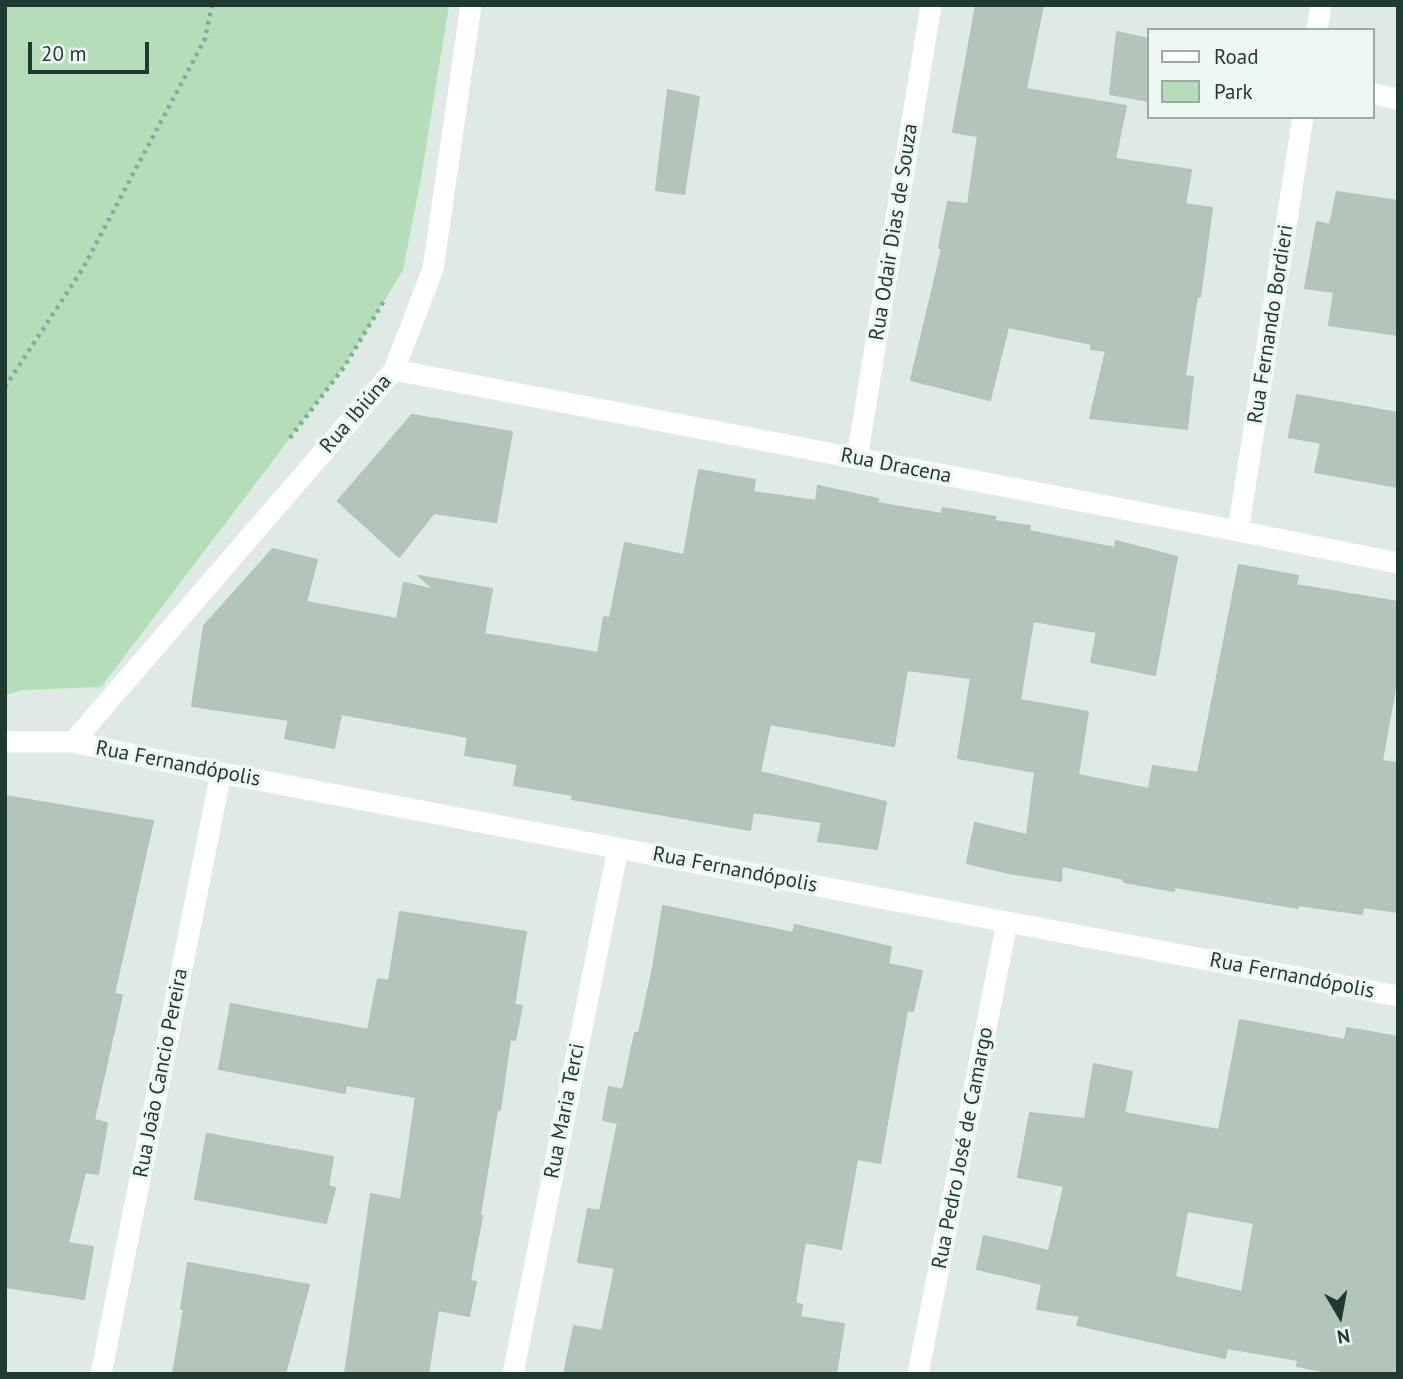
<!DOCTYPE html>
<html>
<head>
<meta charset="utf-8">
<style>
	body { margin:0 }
	#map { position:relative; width:1403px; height:1379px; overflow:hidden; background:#deeae3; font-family:"PT Sans",sans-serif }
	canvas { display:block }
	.frame { position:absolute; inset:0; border:7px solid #1f3a2f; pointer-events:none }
	.legend { position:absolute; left:1147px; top:28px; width:228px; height:91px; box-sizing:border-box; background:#eef7f1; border:2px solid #9baba3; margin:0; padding:9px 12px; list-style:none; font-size:21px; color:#1f3a2f }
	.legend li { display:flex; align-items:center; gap:14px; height:35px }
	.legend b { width:35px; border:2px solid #9baba3 }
	.north { position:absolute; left:1305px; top:1281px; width:70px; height:70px; -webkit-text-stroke:5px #eef7f1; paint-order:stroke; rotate:170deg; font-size:19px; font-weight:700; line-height:28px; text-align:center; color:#1f3a2f }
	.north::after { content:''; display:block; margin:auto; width:24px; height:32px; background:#1f3a2f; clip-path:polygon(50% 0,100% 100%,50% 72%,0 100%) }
	.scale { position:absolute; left:28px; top:42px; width:121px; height:32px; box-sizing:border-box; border:4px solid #1f3a2f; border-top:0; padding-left:9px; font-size:21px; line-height:24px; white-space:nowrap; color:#1f3a2f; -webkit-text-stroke:5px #eef7f1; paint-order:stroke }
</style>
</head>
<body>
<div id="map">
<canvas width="1403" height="1379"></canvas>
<div class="frame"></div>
<ul class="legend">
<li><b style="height:9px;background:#fff"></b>Road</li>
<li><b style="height:19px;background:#b5ddba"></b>Park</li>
</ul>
<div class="north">N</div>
<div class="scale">20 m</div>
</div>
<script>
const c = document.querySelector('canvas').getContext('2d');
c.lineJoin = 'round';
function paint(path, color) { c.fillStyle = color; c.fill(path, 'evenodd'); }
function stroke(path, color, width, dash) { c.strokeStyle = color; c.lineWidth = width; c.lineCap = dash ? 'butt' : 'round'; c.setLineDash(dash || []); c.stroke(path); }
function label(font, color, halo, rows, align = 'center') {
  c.font = font + ' "PT Sans",sans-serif'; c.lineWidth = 7; c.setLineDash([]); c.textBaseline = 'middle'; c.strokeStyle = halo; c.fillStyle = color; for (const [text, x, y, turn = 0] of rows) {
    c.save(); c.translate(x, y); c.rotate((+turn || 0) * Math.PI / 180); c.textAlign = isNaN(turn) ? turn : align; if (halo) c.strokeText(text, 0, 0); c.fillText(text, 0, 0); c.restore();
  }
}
paint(new Path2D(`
	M5 5H449L421 178 403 270 344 367 101 687 23 690 5 695Z`), '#b5ddba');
const building = new Path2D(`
	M976 5H1043L1026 89 1126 106 1115 159 1191 170 1185 204 1212 208 1200 297 1197 296 1185 376 1193 377 1187 429 1090 418 1106 351 1091 349 1092 344 1008 327 990 400 911 380 942 249 939 248 948 202 968 204 978 136 953 132Z
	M1117 32 1149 39V101L1110 94Z
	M668 90 699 97 684 194 656 190Z
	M1337 192 1398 201V335L1329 325 1334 292 1305 288 1317 222 1330 225Z
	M1297 395 1398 413V487L1315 472 1321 443 1289 437Z
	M412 415 512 432 496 522 434 513 399 557 338 501Z
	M699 470 755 480 753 492 816 501 818 486 878 499 877 503 942 514 943 508 995 517V521L1030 526 1029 531 1115 548 1116 541 1177 557 1155 675 1091 662 1097 632 1033 621 1020 700 1088 712 1078 775 1149 789 1153 766 1198 773 1239 565 1298 576 1296 585 1398 602V672L1382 761 1398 763V912L1363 907 1362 914 1298 905V908L1175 887 1174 891 1124 882V879L1062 866 1061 881 1009 873 967 863 975 823 1027 835 1035 772 958 758 971 678 907 670 894 746 770 724 760 772 886 802 877 849 818 841 822 822 753 812 750 830 572 799 573 795 514 785 518 764 465 755 468 737 341 714 334 748 285 738 289 720 192 706 204 626 273 549 317 560 306 602 397 619 404 583 435 590 419 576 492 589 484 634 598 653 604 617 610 618 625 543 684 555Z
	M5 796 153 821 114 994 122 995 94 1120 107 1123 98 1174 85 1172 68 1243 93 1247 84 1299 5 1287Z
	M663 906 793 933 795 925 891 947 888 964 922 971 913 1011 907 1010 880 1163 857 1159 841 1249 805 1242 795 1303 802 1305 800 1317 844 1324 836 1374H564L574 1326 602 1331 615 1268 578 1262 588 1209 600 1211 618 1123 603 1120 609 1087 623 1090 635 1033H639L653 968Z
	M400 912 526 932 514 1005 522 1006 515 1040 510 1039 500 1110H497L480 1215 482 1216 470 1281 476 1282 469 1316 438 1310 428 1374H345L371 1194 401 1200 416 1097 346 1085 345 1093 219 1069 231 1004 368 1030 378 979 389 981Z
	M1240 1020 1345 1040 1347 1028 1398 1037V1374H1338L1297 1366 1298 1360 1227 1348 1225 1358 1077 1325 1080 1316 1037 1309 1042 1284 977 1269 984 1236 1049 1251 1064 1186 1018 1177 1030 1113 1085 1119 1094 1064 1132 1072 1124 1113 1219 1130ZM1187 1211 1254 1223 1242 1292 1175 1277Z
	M207 1134 333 1157 328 1186 335 1188 326 1223 195 1199Z
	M188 1263 309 1285 285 1374H173L184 1309H181Z`);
paint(building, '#b3c5bb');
stroke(building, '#b0c4b9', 2);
stroke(new Path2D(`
	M5 387 82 270 205 39 212 5
	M290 438 344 367 384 301`), '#7daf97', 4.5, [3.5, 5]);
stroke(new Path2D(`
	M1317 30 1321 5
	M1373 94 1398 99
	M394 370 1238 531 1398 563
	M857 458 931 5
	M1238 531 1303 117
	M5 742H73L221 773 1398 996
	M73 742 394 370 433 269 471 5
	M101 1374 221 773
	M513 1374 618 848
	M918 1374 1007 922`), '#fff', 21);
label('21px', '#1f3a2f', '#eef7f1', [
	["Rua Odair Dias de Souza",894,232,-81],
	["Rua Fernando Bordieri",1271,324,-81],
	["Rua Ibiúna",356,414,-49],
	["Rua Dracena",896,466,11],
	["Rua Fernandópolis",178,764,11],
	["Rua Fernandópolis",735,870,11],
	["Rua Fernandópolis",1292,976,11],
	["Rua João Cancio Pereira",161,1073,-79],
	["Rua Maria Terci",565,1111,-79],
	["Rua Pedro José de Camargo",963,1148,-79]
]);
</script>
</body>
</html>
